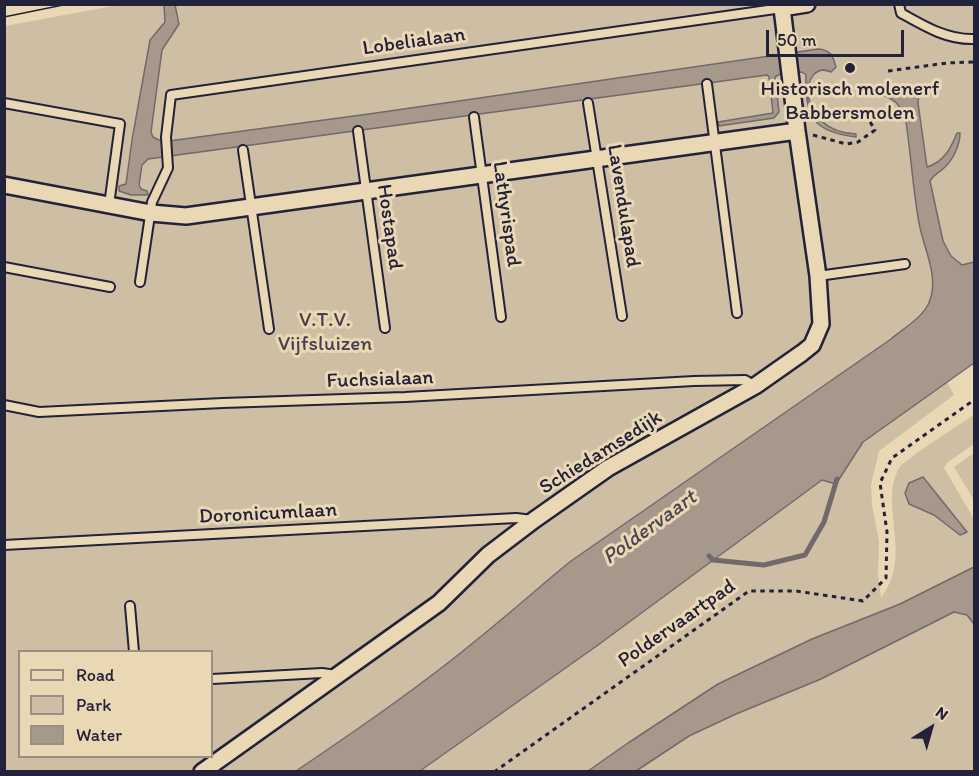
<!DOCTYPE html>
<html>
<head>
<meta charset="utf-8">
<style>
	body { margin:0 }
	#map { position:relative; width:979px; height:776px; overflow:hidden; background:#ead8b5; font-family:Itim,sans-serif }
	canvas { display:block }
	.frame { position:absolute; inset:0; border:6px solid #22223b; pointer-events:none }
	.legend { position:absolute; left:18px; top:650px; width:195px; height:108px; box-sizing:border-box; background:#ead8b5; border:2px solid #9a8f84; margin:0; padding:8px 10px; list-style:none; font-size:18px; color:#22223b }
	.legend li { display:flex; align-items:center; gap:12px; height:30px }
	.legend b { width:30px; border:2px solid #9a8f84 }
	.north { position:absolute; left:901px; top:698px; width:60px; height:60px; -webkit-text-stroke:4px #ead8b5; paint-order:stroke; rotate:37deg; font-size:16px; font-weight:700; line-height:24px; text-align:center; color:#22223b }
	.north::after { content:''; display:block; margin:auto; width:21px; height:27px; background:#22223b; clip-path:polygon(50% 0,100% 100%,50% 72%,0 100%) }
	.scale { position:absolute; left:766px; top:30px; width:138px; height:27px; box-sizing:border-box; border:3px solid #22223b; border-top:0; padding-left:8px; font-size:18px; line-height:21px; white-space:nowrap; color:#22223b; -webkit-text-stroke:4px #ead8b5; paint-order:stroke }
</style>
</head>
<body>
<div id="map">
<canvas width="979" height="776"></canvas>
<div class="frame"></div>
<ul class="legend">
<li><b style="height:8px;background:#ead8b5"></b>Road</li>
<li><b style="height:16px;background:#cdbea4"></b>Park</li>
<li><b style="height:16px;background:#a6998b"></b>Water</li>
</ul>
<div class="north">N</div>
<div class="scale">50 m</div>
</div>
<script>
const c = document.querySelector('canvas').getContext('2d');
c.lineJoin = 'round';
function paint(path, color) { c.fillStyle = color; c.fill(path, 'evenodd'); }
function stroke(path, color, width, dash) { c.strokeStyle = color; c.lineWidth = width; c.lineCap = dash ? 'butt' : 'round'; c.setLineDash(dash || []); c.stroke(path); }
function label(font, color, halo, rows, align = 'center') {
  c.font = font + ' Itim,sans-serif'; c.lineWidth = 6; c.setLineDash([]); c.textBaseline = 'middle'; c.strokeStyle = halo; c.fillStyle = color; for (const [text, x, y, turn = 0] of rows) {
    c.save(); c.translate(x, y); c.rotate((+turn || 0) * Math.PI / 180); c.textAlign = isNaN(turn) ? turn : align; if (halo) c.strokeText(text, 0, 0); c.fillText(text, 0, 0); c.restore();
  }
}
paint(new Path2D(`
	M124 4 164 5 165 15 172 36 180 22 175 4 974 5V267L930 302 918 316 891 339 571 561 525 598 479 638 413 690 296 771 5 772V26ZM20 652H212V756H20Z
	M947 382 954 395 879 451 871 485 872 505 879 541 878 573 881 598C914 554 878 507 899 468 904 460 962 423 974 415V444L948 462 944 468 974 519V567L900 604 812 639 719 684 628 743 588 771 420 772 598 645 822 480 836 484 863 442Z
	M974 453V500L954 467Z
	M960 604 974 617V771L628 772 702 719Z`), '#cdbea4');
const water = new Path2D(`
	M164 5H175L179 24 162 50 151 132 153 137 159 140 169 141 376 113 818 49C832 50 833 57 836 67L831 72C800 58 794 131 856 134V137C813 132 805 117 806 75L802 72 780 74 775 77 779 112 774 118 719 126 718 122 773 113 769 77 767 75 148 159 142 165 139 185 141 189 147 191 148 195H131L119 191V186L126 184 132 140 150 40 165 22Z
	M882 86 913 93 920 88 922 92 919 94 918 103 927 167C944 162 951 148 957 133H960C960 145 953 160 944 168 939 173 934 174 930 181L943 241 951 256 962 265 974 262V363L863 442 836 484 822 480 598 645 420 771H296C358 729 421 686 479 638 510 613 540 586 571 561L891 339C904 328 925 316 930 300 939 275 923 247 919 223 913 190 911 155 906 122 898 102 898 101 878 93Z
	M923 477 967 532 960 535 934 515 909 504 905 493 909 483Z
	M974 567V624L967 615 954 612 821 679 736 714 689 736 636 771H588L628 743 718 684 812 639 900 604Z`);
paint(water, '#a6998b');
stroke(water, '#71696b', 1.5);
stroke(new Path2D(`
	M709 556 713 560 764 565 805 555 824 522 837 479`), '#71696b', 5);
const lane = new Path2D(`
	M899 4 901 13C924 26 947 40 974 39
	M707 84 737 313
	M4 103 120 124 109 205
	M588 103 622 316
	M474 117 501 317
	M358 131 385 328
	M243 150 269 329
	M4 267 110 287
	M818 276 905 264
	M140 282 152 202 168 168 166 137 171 95 782 8
	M4 405 39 412 223 403 405 397 694 381 745 380 755 386
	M4 545 516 518 533 520
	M130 606 134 652
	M212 679 322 673 336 675`);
const street = new Path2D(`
	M4 185 151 213 186 216 797 131
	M202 772 439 603 488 555 534 520 608 468 755 386 802 353 812 345 821 324 818 276 797 131 782 8 807 4`);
stroke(lane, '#22223b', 12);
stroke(street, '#22223b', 20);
stroke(new Path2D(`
	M888 71 947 63 974 62
	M813 135 846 144 858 142 875 130 862 109
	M494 772 749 591H796L863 601 886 578 887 532 880 483 892 458 974 400`), '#22223b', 3, [4.5, 4.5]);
stroke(lane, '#ead8b5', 8);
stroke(street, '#ead8b5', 15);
stroke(new Path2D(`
	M4 5 5 4
	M4 17 68 4`), '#22223b', 1.5);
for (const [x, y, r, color] of [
	[850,68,6,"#22223b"]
]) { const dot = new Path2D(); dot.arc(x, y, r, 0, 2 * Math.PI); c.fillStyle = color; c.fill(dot); stroke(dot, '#ead8b5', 2); }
label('21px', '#22223b', '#ead8b5', [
	["Lobelialaan",414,42,-8],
	["Lavendulapad",623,206,81],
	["Lathyrispad",506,214,82],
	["Hostapad",389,227,82],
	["Fuchsialaan",380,380,-2],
	["Schiedamsedijk",601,453,-32],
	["Doronicumlaan",268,514,-3],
	["Poldervaartpad",677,624,-35]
]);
label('21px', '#22223b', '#ead8b5', [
	["Historisch molenerf",850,90],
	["Babbersmolen",850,114]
]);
label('21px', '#444150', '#ead8b5', [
	["V.T.V.",325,321],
	["Vijfsluizen",325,345]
]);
label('italic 22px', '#4a4653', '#ead8b5', [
	["Poldervaart",650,528,-36]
]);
</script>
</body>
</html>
